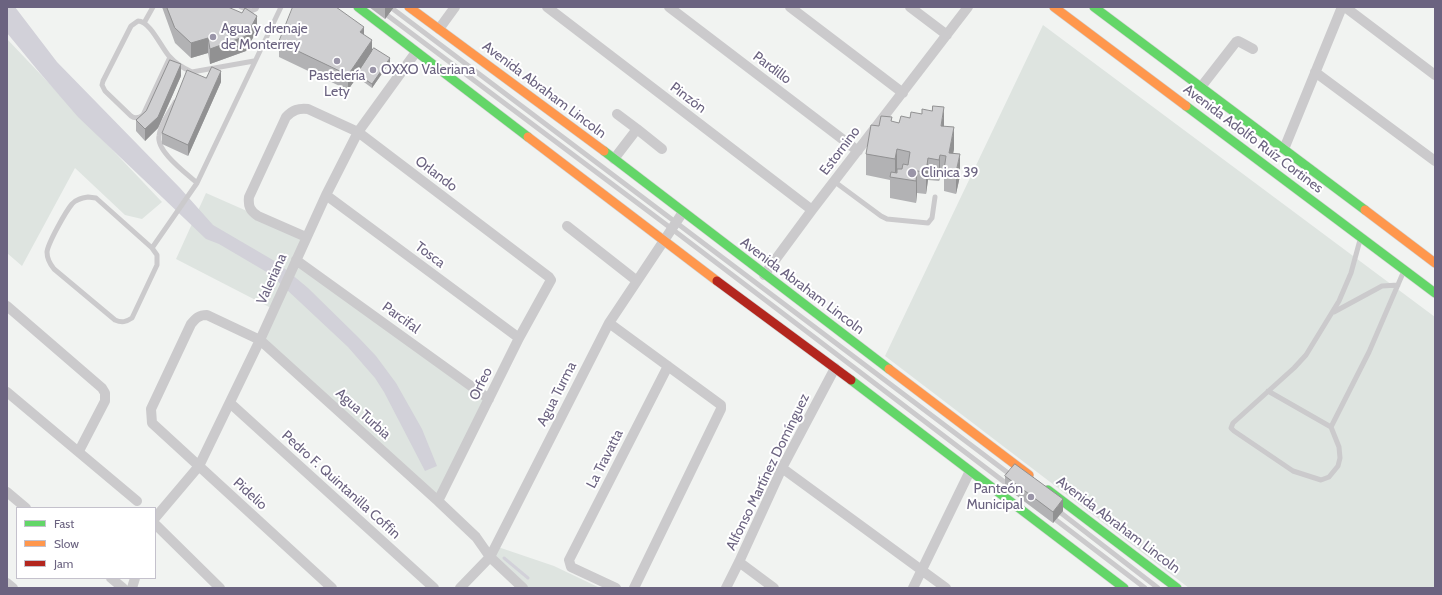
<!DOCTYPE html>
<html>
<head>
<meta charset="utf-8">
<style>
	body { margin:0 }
	#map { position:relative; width:1442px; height:595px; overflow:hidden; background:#f1f3f1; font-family:Cabin,sans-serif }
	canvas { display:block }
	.frame { position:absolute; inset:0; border:8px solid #6b6380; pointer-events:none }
	.legend { position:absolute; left:16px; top:507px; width:140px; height:72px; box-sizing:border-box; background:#fff; border:1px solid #c4c1cc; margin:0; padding:5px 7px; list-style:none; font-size:12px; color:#6b6380 }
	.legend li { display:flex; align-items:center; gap:8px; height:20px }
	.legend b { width:20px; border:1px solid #c4c1cc }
</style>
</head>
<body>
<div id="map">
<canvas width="1442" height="595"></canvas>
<div class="frame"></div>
<ul class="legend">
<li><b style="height:5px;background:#63d668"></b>Fast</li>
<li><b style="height:5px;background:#ff974d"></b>Slow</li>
<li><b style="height:5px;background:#b3261e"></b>Jam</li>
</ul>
</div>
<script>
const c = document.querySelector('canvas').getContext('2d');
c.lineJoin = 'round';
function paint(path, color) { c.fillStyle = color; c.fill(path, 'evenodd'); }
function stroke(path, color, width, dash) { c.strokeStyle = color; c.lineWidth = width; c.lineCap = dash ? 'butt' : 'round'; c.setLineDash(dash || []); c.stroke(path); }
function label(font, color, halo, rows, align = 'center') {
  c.font = font + ' Cabin,sans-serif'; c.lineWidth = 4; c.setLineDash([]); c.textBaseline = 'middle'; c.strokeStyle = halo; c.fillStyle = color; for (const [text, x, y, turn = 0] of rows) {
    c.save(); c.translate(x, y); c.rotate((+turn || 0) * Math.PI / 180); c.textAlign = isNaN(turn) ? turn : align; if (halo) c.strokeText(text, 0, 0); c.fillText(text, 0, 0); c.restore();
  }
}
paint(new Path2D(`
	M1043 25 1435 317V588H1189L885 356Z
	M7 39 162 202 142 219 125 215 75 168 22 266 7 253Z
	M206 193 306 237 296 260 489 399 438 501 260 340 273 309 176 259Z
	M498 547 554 566 600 588H523L490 557Z`), '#dee4e0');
paint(new Path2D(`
	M7 7H15L57 62 180 188 213 225 278 263 308 288 359 338 376 356 396 383 422 429 437 466 425 471 384 392 375 378 348 347 270 274 219 244 206 239 78 117 40 73 7 33Z`), '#d2d1d9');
stroke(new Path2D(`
	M504 558 528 578`), '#d2d1d9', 3);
const fast = new Path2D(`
	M358 7 528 137
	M1094 7 1365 210
	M1186 106 1435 293
	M604 151 889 369
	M851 380 1124 588
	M1048 490 1177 588`);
const slow = new Path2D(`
	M409 7 604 151
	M1054 7 1186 106
	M528 137 717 281
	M1365 210 1435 263
	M889 369 1029 475`);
const jam = new Path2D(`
	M717 281 851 380`);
stroke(fast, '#cfd0d0', 10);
stroke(slow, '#cfd0d0', 10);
stroke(jam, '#cfd0d0', 10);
stroke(new Path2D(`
	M241 7 251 11 256 9 257 7
	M393 9 1012 476
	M387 15 672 229 1007 484
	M144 23 153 7
	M170 57 143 115C139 118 135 119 131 116L105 91 102 85 103 81 131 26 138 21C150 21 161 47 169 56 175 63 183 68 192 72
	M191 74 192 72 254 61
	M175 102C170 112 160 124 159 136 156 151 186 173 197 183
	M835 182 881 216 887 219 928 223 932 218 935 197
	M88 197 96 198 152 248 157 255V265L132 318C126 322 122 323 115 320L54 269C50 264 47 258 47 252 48 243 66 211 72 204 76 199 82 198 88 197Z
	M1360 240 1351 273 1339 301 1306 355 1294 368 1233 423 1231 428 1234 431 1293 471 1321 480 1329 477 1338 466 1340 458 1339 447 1331 427 1369 352 1403 273
	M152 248 197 183 281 7
	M1334 312 1382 286 1398 285
	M1268 391 1331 427
	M1061 513 1158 588
	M1056 520 1145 588`), '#cbcacc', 5);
stroke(new Path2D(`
	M547 7 812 210
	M669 7 858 151
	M790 7 903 93
	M910 7 947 35
	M1345 7 1435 75
	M439 29 455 7
	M1315 72 1435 161
	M1201 87 1236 42 1238 41 1240 42 1253 49
	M617 114 637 129
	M1284 149 1342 7
	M614 159 637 129 662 149
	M326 195 519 338
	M567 226 637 281
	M306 237 258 216C250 211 248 206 249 197L286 117C293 110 298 108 308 109L358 132 549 277 551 280 519 338 438 501
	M296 260 489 399
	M764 275 812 210 968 7
	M7 306 102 388 105 393V401L79 451
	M609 323 721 405V409L634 588
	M7 392 137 501
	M230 403 434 588
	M782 468 946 588
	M7 492 26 508
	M155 518 199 466 260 340 326 195 358 132 416 52
	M155 524 220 588
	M739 562 774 588
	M111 578 123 588
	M7 583 13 588
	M132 588 135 578
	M332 588 152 423 151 409 191 324C196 318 199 315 207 315L260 340 438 501 476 537 490 557 523 588
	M460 588 490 557 609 323 683 212
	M616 588 571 567 569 560 668 366
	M726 588 739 562 782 468 835 368
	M913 588 970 471`), '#cbcacc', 10);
stroke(fast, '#63d668', 9);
stroke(slow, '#ff974d', 9);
stroke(jam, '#b3261e', 9);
paint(new Path2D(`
	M162 7H228L257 30 246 51 210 64 208 53 191 58 175 43Z
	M369 7H394L385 19Z
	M364 35 372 51 390 62 372 88 357 77 348 90 279 57V42Z
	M181 76 158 128 145 141 136 131V120L146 111Z
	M206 78 221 82 188 156 162 144V133Z
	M910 118 944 127 954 149 953 153 960 176 956 194 944 191V178L940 177 939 181 928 180 926 194 917 193 916 203 890 198V180L866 175V154L879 126 892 122 899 123Z
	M1005 476 1063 511 1053 523 1005 487Z`), '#b2b2b4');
paint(new Path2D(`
	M385 7H394L385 19Z
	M257 16V30L246 51 210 64V49Z
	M364 27V42L360 32Z
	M208 38V53L191 58V43Z
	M372 40V55L357 74V77L348 90V75Z
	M390 58V62L372 88V84Z
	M181 64V76L158 128 145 141V129Z
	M221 71V82L188 156V145Z
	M944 107V128L941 126Z
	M954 127V149L950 171 949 153Z
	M897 149V170L895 178V159Z
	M960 154V176L956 194V172Z
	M940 155V177L939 181V160Z
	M928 158V180L926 194V172Z
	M917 171V193L916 203V181Z
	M1063 499V511L1053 523V512Z`), '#919192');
const building = new Path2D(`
	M167 7H228L242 13 245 8 257 16 246 36 210 49 208 38 191 43 175 28Z
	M293 7H336L364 27 360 32 372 40 348 75 279 42Z
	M374 48 390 58 372 84 357 74Z
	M170 60 181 64 158 117 145 129 136 120 146 111Z
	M212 67 221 71 188 145 162 133 187 70 206 78Z
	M933 106 944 107 941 126 954 127 949 153 960 154 956 172 944 170 946 156 940 155 939 160 928 158 926 172 917 171 916 181 890 177 891 172 897 173V169H902L903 164 908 165 910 152 897 149 895 159 866 154 871 125 879 126 881 116 892 117 891 121 899 123 901 116 910 118 911 112 922 114V109L932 111Z
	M1015 464 1063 499 1053 512 1005 476Z`);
paint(building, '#cfcfd1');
stroke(building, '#919192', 1);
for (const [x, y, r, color] of [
	[213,37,4,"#9a95a8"],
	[337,61,4,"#9a95a8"],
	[373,70,4,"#9a95a8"],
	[912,173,5,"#9a95a8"],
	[1031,497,4,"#9a95a8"]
]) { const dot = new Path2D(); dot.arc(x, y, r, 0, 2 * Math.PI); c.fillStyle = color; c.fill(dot); stroke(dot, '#fff', 1.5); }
label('14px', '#6b6380', '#fff', [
	["Agua y drenaje",221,29],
	["de Monterrey",221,45],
	["OXXO Valeriana",381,70],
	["Pastelería",337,76,"center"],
	["Lety",337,92,"center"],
	["Clinica 39",921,173],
	["Panteón",1023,489,"right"],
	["Municipal",1023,505,"right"]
], 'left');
label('14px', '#6b6380', '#fff', [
	["Pardillo",772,68,37],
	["Avenida Abraham Lincoln",544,90,37],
	["Pinzón",688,98,37],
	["Avenida Adolfo Ruíz Cortines",1253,139,37],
	["Estornino",840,151,-53],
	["Orlando",436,174,37],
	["Tosca",430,255,37],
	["Valeriana",272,279,-66],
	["Avenida Abraham Lincoln",802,286,37],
	["Parcifal",401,318,36],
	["Orfeo",481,384,-64],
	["Agua Turma",557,394,-63],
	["Agua Turbia",363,414,42],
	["La Travatta",605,459,-63],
	["Alfonso Martínez Domínguez",768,472,-64],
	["Pedro F. Quintanilla Coffin",341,485,42],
	["Pidelio",250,494,42],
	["Avenida Abraham Lincoln",1118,525,37]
]);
</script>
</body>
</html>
